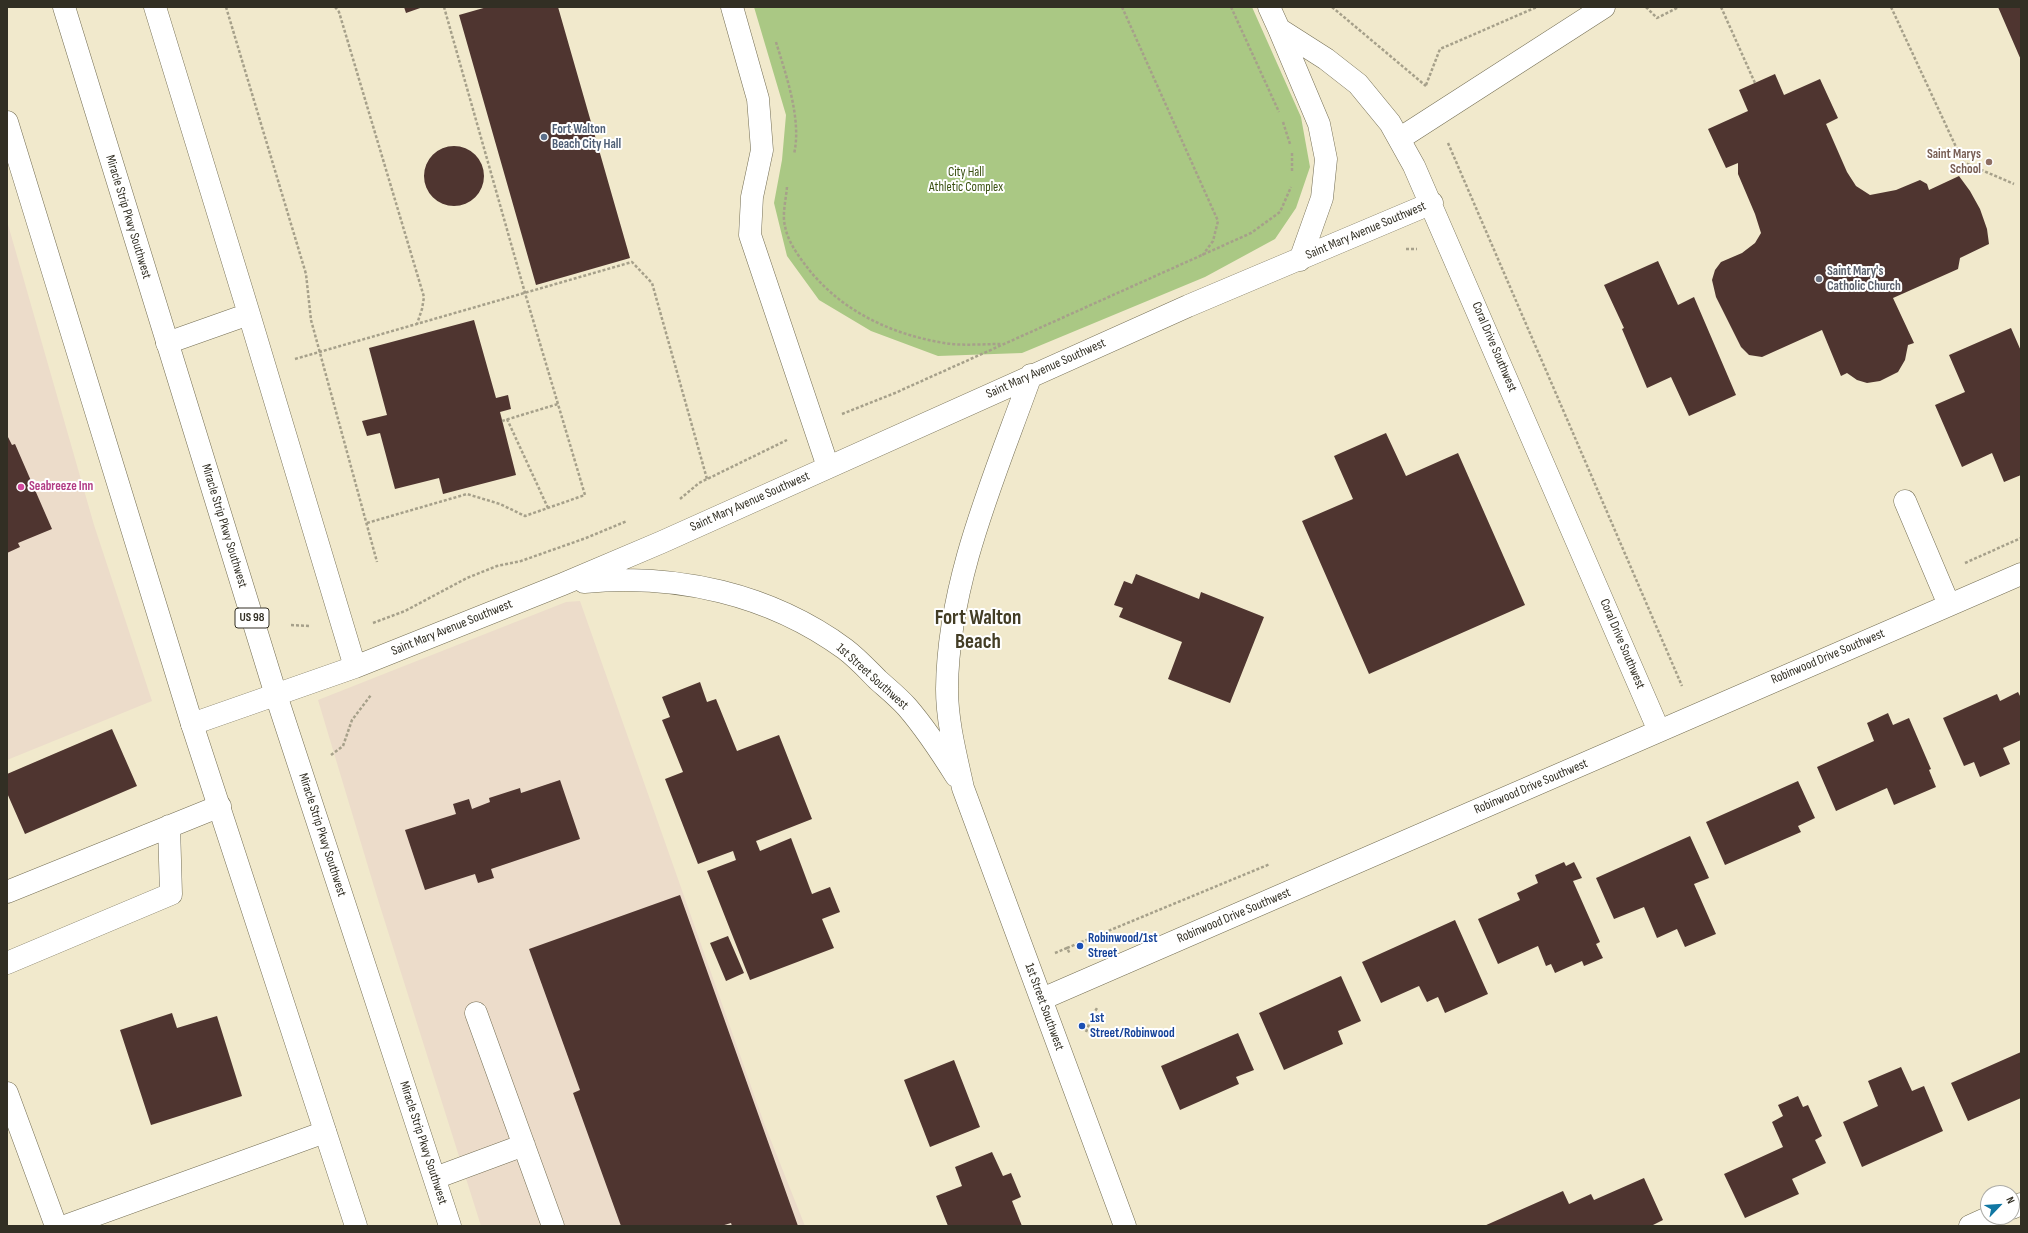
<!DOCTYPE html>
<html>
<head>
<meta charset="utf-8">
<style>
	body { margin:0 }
	#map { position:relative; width:2028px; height:1233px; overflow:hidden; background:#f1e9cc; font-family:"Sofia Sans Condensed",sans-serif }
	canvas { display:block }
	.frame { position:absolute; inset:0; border:8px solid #322f24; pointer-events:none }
	.north { position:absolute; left:1980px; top:1185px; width:40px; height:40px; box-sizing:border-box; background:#fff; border:1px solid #adaca7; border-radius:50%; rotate:65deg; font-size:11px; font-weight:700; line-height:16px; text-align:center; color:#322f24 }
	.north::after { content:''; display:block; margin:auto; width:14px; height:18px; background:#1177a3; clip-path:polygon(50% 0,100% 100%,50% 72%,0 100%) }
</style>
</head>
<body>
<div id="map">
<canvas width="2028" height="1233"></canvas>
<div class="frame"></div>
<div class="north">N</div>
</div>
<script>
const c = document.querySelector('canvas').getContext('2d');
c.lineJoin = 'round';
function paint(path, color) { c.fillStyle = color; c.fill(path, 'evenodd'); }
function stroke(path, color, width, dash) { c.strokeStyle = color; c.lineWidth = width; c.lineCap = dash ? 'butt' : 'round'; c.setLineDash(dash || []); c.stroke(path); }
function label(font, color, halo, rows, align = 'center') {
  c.font = font + ' "Sofia Sans Condensed",sans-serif'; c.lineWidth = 4; c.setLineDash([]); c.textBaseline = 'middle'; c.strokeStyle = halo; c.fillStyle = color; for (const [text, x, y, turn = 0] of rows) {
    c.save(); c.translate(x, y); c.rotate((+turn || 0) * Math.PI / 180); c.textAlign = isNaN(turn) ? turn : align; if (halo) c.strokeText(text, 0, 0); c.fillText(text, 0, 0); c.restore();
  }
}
paint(new Path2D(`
	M7 221 94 525 152 701 7 760Z
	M580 601 764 1123 805 1226H481L379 903 318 700 566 602Z`), '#ecdcca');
paint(new Path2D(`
	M754 7H1252L1301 117 1310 167 1296 208 1275 239 1205 277 1022 353 938 356 871 331 819 300 787 256 774 203 782 160 786 115Z`), '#aac884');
paint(new Path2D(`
	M404 7H423L406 13Z
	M487 7H558L630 258 536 285 459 15Z
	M1998 7H2021V60Z
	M1775 74 1784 95 1820 79 1838 118 1826 124 1847 172 1856 186 1870 195 1896 190 1920 180 1927 184 1929 190 1959 176 1970 191 1980 209 1987 229 1989 244 1960 258 1958 269 1893 298 1914 343 1908 345 1905 360 1898 372 1880 381 1867 383 1857 380 1847 373 1841 376 1822 330 1762 357 1749 355 1741 347 1716 297 1712 280 1715 270 1721 262 1742 253 1755 243 1761 233 1755 214 1738 174V163L1726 168 1708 129 1748 111 1739 90Z
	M424 176a30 30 0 1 1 60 0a30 30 0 1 1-60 0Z
	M1658 261 1678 305 1694 297 1736 395 1689 416 1671 377 1647 388 1622 329 1624 328 1604 285Z
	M474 320 496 398 508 395 511 409 500 412 516 475 443 494 439 478 395 489 380 433 367 436 362 421 387 415 369 348Z
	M2011 328 2021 351V475L2004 482 1992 453 1962 467 1935 405 1965 392 1949 355Z
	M1386 433 1406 476 1458 453 1525 605 1369 674 1302 521 1353 499 1334 456Z
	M7 435 12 445 15 444 52 529 18 543 20 547 7 553Z
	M1136 574 1199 599 1201 592 1264 617 1230 703 1168 679 1182 642 1119 617 1123 608 1114 605 1124 581 1132 584Z
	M700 682 707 702 716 699 737 751 779 735 812 819 756 841 760 851 791 838 812 894 830 887 840 912 822 919 834 948 750 980 707 871 736 860 733 851 698 864 665 779 683 772 662 720 670 717 662 697Z
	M2018 692 2021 698V740L2003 748 2010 764 1980 777 1974 762 1964 766 1943 718 1997 694 2000 701Z
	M1888 713 1893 725 1909 718 1931 769 1929 770 1936 787 1894 805 1887 788 1836 811 1817 767 1874 741 1867 723Z
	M112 729 137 786 25 834 7 793V774Z
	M560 780 580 839 491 869 494 878 478 883 475 874 425 890 405 830 456 814 453 804 469 799 472 809 490 802 489 798 520 788 521 793Z
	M1798 781 1815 818 1798 826 1801 832 1725 865 1706 822Z
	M1690 836 1709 878 1694 884 1716 934 1685 947 1677 929 1657 938 1644 907 1614 919 1596 878Z
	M1564 862 1566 866 1574 862 1582 878 1573 881 1600 942 1596 944 1603 958 1584 966 1582 961 1555 973 1551 964 1546 966 1538 946 1498 964 1478 919 1520 900 1517 893 1538 883 1535 875Z
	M680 895 798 1226H732L731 1223 721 1226H621L573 1093 580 1090 529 949Z
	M1455 920 1488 994 1445 1013 1438 997 1427 1002 1419 986 1381 1003 1362 962Z
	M728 936 744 973 726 981 710 943Z
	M1341 976 1361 1021 1338 1031 1343 1044 1284 1070 1259 1013Z
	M172 1013 177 1028 217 1016 242 1096 151 1125 120 1030Z
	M1238 1033 1254 1070 1236 1077 1239 1084 1180 1110 1161 1066Z
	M2021 1052V1098L1968 1121 1951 1083Z
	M954 1060 980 1127 930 1147 904 1080Z
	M1901 1067 1912 1091 1924 1086 1943 1131 1862 1167 1843 1122 1878 1106 1868 1081Z
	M1798 1096 1803 1107 1808 1105 1822 1136 1815 1140 1826 1163 1792 1179 1799 1194 1745 1218 1724 1174 1783 1147 1772 1122 1783 1116 1778 1105Z
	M992 1152 1003 1176 1011 1173 1021 1197 1012 1201 1022 1226H948L936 1196 962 1186 955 1167Z
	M1644 1178 1663 1220 1651 1226H1484L1563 1191 1569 1204 1591 1194 1594 1200Z`), '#4f3530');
const minor = new Path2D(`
	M155 7 249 314 355 667
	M732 7 758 99 762 150 752 197 750 235 828 467
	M1269 7 1279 29 1326 59 1358 84 1390 123 1414 166 1659 731
	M1279 29 1319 124 1326 159 1322 198 1300 260
	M1399 139 1604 7
	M167 343 249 314
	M1031 375C995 476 948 580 947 689 947 722 956 756 963 788L1125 1226
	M1905 501 1949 605
	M584 582C676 573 770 594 845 649 857 658 868 670 878 680 888 689 898 697 907 707 926 729 941 752 956 776
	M192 724 355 667 563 584 662 542 1188 306 1432 203
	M7 892 220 806
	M7 963 171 894 169 826
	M1042 999 2021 574
	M476 1013 553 1226
	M7 1093 56 1226
	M435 1178 524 1145
	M2012 1208 2021 1204
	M65 1226 325 1132
	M1970 1226 1990 1217`);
const highway = new Path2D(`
	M64 7 276 695 450 1226
	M7 122 192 724 356 1226`);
stroke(minor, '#746e54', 23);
stroke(highway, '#746e54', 23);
stroke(new Path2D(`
	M226 7 306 274 311 320 377 562
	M335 7 339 12 424 297 422 309 417 324
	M1122 7 1218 221 1213 241 1202 256
	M1231 7 1279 112
	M1332 7 1426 86
	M1646 7 1657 18 1679 7
	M1721 7 1755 83
	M1891 7 1963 162 2014 184
	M776 42C786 75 802 120 794 154
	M1426 85 1440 49 1537 7
	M1283 122 1290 144
	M1448 143 1682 686
	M1292 153V172
	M787 187C786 199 782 215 785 226 788 243 800 258 810 271 844 312 891 334 944 343 962 346 983 344 1001 344
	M1406 249H1417
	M295 359 632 262 652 283 707 479
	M842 414 895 393 1251 233 1280 212 1291 187
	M507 419 548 508
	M502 421 558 404
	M680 499 699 483 787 440
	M367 523 467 494 500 504 525 516 585 495 525 293 444 7
	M1965 563 2021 538
	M373 623 405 611 467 578 497 566 521 561 586 538 627 521
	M291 625 310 626
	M331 755 343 746 352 720 371 695
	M1067 948 1270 864
	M1055 953 1067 948 1070 954
	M1093 1015 1097 1008
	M1086 1032 1093 1014`), '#a6a08a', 2.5, [3, 2]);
stroke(minor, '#fff', 22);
stroke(highway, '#fff', 22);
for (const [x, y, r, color] of [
	[544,137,4,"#5c6f8a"],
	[1989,162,4,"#8d6e63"],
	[1819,279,4,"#6b7280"],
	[21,487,4,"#d1479c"],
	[1080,946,4,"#1a4fb4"],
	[1082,1026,4,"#1a4fb4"]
]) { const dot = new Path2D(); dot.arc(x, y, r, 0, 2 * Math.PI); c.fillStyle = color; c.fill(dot); stroke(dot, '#fff', 1.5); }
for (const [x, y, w] of [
	[252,618,34]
]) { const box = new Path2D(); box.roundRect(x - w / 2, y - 10, w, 20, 3); c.fillStyle = '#fff'; c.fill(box); stroke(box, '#322f24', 1); }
label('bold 12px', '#322f24', null, [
	["US 98",252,618]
]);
label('bold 13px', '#4e5e75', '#fff', [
	["Fort Walton",552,130],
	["Beach City Hall",552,145]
], 'left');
label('bold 13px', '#785e54', '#fff', [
	["Saint Marys",1981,155],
	["School",1981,170]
], 'right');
label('13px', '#3a5111', '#fff', [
	["City Hall",966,173],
	["Athletic Complex",966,188]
]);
label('13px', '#322f24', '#fff', [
	["Miracle Strip Pkwy Southwest",128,217,73],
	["Saint Mary Avenue Southwest",1366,231,-23],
	["Coral Drive Southwest",1494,347,67],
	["Saint Mary Avenue Southwest",1046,369,-24],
	["Saint Mary Avenue Southwest",750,502,-24],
	["Miracle Strip Pkwy Southwest",224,526,73],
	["Saint Mary Avenue Southwest",452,628,-22],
	["Coral Drive Southwest",1622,644,67],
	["Robinwood Drive Southwest",1828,657,-23],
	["1st Street Southwest",872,677,42],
	["Robinwood Drive Southwest",1531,787,-23],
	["Miracle Strip Pkwy Southwest",322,835,72],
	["Robinwood Drive Southwest",1234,916,-23],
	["1st Street Southwest",1044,1007,70],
	["Miracle Strip Pkwy Southwest",423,1143,72]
]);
label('bold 13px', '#5b616d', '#fff', [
	["Saint Mary's",1827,272],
	["Catholic Church",1827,287]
], 'left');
label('bold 13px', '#b23c85', '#fff', [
	["Seabreeze Inn",29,487]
], 'left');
label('bold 13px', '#164399', '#fff', [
	["Robinwood/1st",1088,939],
	["Street",1088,954],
	["1st",1090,1019],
	["Street/Robinwood",1090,1034]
], 'left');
label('bold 21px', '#433d25', '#fff', [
	["Fort Walton",978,619],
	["Beach",978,643]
]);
</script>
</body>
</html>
